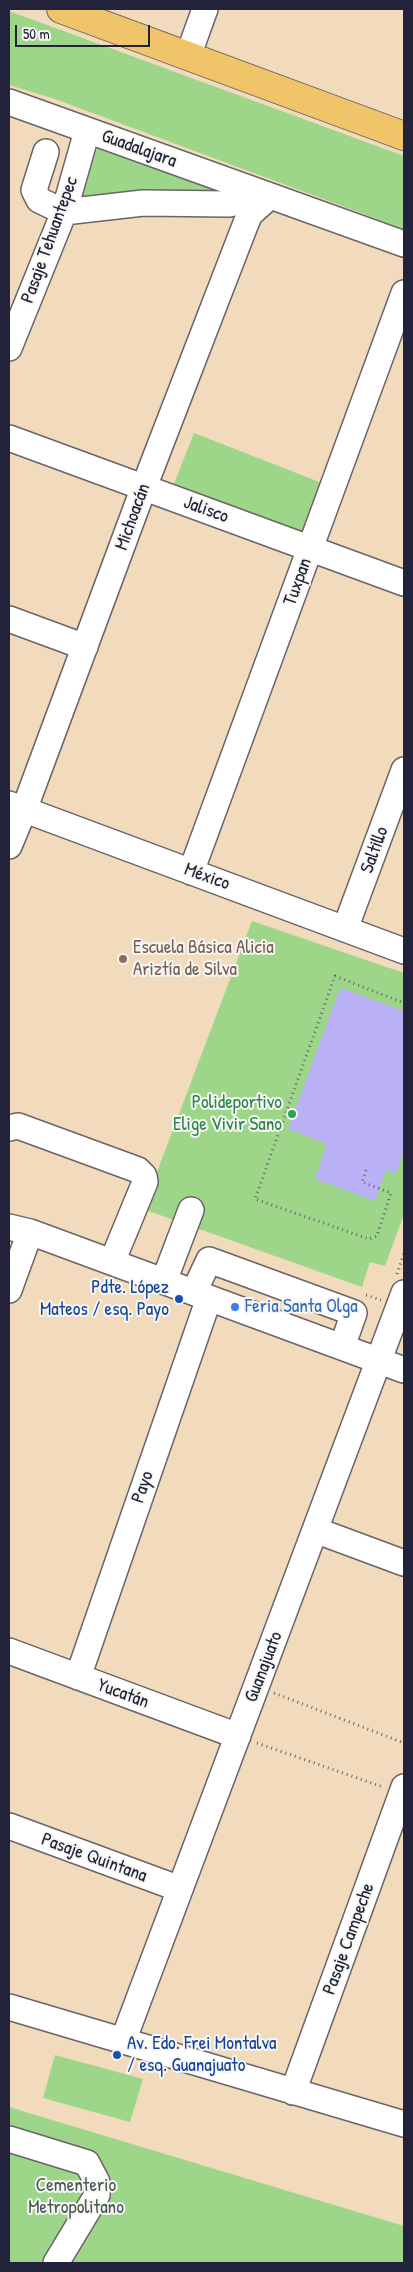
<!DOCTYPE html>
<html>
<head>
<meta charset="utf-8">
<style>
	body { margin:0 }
	#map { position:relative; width:413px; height:2272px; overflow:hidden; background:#f1dbbc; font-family:"Patrick Hand",sans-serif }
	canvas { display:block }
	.frame { position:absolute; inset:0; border:10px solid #22223b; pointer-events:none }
	.scale { position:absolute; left:15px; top:25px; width:135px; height:22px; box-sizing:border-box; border:2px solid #22223b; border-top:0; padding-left:6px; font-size:15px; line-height:18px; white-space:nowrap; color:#22223b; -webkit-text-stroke:4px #f6f6f2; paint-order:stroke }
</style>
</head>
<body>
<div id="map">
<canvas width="413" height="2272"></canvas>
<div class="frame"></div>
<div class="scale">50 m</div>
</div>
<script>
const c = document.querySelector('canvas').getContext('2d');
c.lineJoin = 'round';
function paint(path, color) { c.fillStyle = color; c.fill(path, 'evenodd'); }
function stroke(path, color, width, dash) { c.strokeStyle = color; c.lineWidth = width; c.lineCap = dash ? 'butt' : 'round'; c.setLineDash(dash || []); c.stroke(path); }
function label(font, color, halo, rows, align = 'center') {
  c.font = font + ' "Patrick Hand",sans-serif'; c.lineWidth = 4; c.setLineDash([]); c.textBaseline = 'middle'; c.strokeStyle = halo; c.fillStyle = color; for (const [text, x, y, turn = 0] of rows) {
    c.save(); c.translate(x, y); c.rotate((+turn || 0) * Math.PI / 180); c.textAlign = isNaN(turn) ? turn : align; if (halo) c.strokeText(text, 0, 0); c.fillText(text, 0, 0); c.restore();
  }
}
paint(new Path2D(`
	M9 11 404 156V229L55 99 9 85Z
	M99 144 223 194 77 200Z
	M194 433 327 485 306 540 172 489Z
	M252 921 404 973V1214L385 1266 370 1262 362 1287 143 1209Z
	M55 2055 143 2079 130 2122 43 2098Z
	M9 2107 404 2226V2263H9Z`), '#9dd688');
paint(new Path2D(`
	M340 988 404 1011V1151L396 1174 386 1170 375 1201 315 1179 327 1144 288 1129Z`), '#bab1f6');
const minor = new Path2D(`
	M188 56 205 9
	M9 102 404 244
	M46 152 34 190 39 200 64 212 143 203 229 204 270 196
	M9 348 64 212 87 131
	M9 438 404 583
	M9 619 85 647
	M9 804 404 951
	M9 846 24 810 144 487 246 223 250 214 270 196
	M191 872 404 293
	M345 929 404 770
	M9 1128 18 1126 138 1170 144 1176 145 1182 112 1262
	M9 1227 30 1232 404 1370
	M164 1281 191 1210
	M9 1290 30 1232
	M194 1292 209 1260 354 1313 342 1347
	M315 1530 404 1563
	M9 1651 238 1736
	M78 1677 209 1298
	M9 1826 180 1889
	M9 2007 404 2124
	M123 2041 404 1293
	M293 2092 404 1787
	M9 2139 87 2163 97 2182V2195L56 2263`);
const major = new Path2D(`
	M61 9 404 136`);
stroke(minor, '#6a6368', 28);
stroke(major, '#6a6368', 30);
stroke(new Path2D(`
	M366 1170 362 1182 391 1193 377 1236 369 1239 255 1199 335 976 404 1003
	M397 1274 404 1253
	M366 1295 381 1300
	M274 1693 404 1743
	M257 1743 383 1787`), '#6a6368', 3, [1, 4]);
stroke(minor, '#fff', 25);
stroke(major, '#f0c469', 28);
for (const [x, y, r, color] of [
	[123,959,5,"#8d6e63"],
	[292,1114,5,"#2e9e5b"],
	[179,1299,5,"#1a4fb4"],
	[235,1307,5,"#3f7fe0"],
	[117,2055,5,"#1a4fb4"]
]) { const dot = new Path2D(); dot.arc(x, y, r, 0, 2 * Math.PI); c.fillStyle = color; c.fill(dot); stroke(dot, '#f6f6f2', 2); }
label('19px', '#22223b', '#f6f6f2', [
	["Guadalajara",139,149,20],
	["Pasaje Tehuantepec",50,240,-70],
	["Jalisco",206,510,20],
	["Michoacán",133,517,-70],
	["Tuxpan",298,582,-70],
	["Saltillo",375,850,-70],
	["México",207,877,20],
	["Payo",143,1487,-71],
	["Guanajuato",264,1667,-69],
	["Yucatán",123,1694,20],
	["Pasaje Quintana",94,1858,20],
	["Pasaje Campeche",349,1939,-70]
]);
label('19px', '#785e54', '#f6f6f2', [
	["Escuela Básica Alicia",133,948],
	["Ariztía de Silva",133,970]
], 'left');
label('19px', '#27864d', '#f6f6f2', [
	["Polideportivo",282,1103],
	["Elige Vivir Sano",282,1125]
], 'right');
label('19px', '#164399', '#f6f6f2', [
	["Pdte. López",169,1288],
	["Mateos / esq. Payo",169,1310],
	["Av. Edo. Frei Montalva",127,2044,"left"],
	["/ esq. Guanajuato",127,2066,"left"]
], 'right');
label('19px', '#366cbe', '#f6f6f2', [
	["Feria Santa Olga",245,1307]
], 'left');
label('19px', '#475852', '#f6f6f2', [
	["Cementerio",76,2186],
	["Metropolitano",76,2208]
]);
</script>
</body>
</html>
